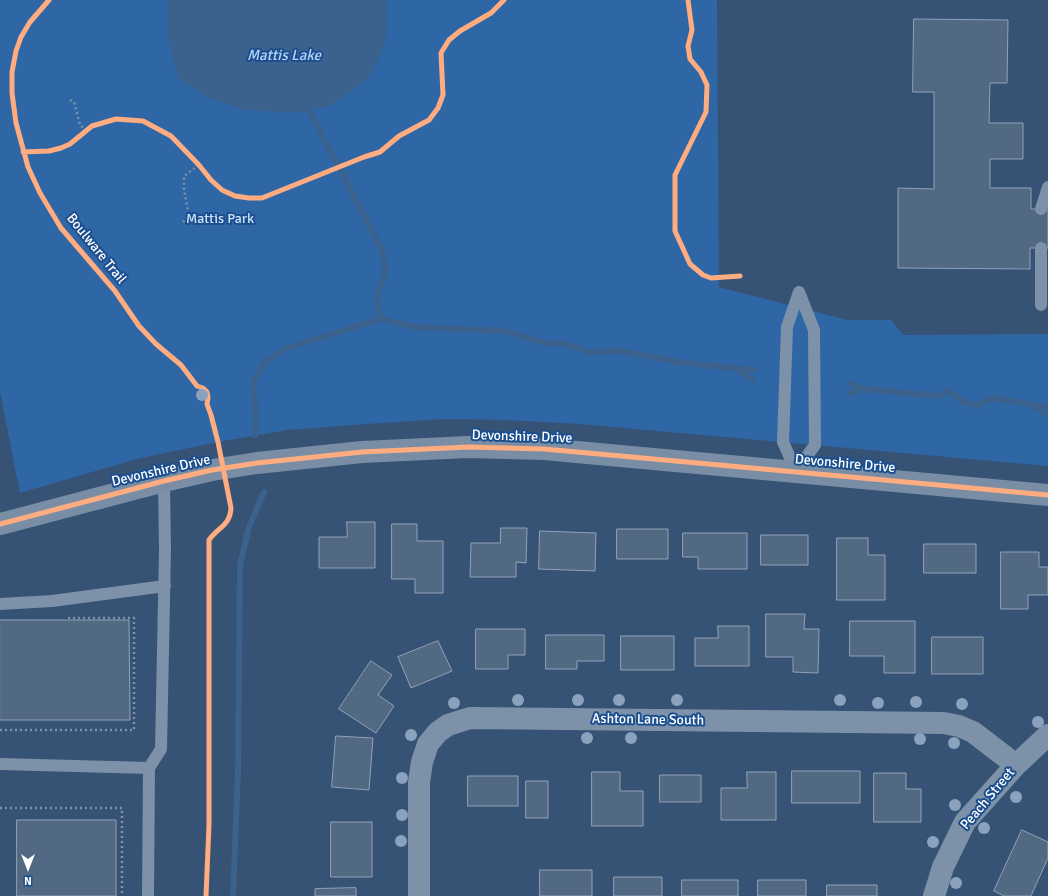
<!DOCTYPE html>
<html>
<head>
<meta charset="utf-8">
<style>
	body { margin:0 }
	#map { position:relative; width:1048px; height:896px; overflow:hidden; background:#365274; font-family:Signika,sans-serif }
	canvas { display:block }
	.north { position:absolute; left:8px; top:848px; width:40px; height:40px; -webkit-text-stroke:3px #1b4f8f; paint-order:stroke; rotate:180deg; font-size:11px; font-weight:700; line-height:16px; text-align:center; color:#fff }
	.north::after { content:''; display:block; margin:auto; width:14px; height:18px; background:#fff; clip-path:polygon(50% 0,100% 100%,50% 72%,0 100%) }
</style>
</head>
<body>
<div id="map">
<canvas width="1048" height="896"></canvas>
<div class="north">N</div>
</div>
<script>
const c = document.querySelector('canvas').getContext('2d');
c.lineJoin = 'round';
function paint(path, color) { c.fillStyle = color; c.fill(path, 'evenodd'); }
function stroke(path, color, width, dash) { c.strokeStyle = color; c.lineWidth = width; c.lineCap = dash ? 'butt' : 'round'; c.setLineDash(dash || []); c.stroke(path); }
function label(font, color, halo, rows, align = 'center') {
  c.font = font + ' Signika,sans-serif'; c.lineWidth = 4; c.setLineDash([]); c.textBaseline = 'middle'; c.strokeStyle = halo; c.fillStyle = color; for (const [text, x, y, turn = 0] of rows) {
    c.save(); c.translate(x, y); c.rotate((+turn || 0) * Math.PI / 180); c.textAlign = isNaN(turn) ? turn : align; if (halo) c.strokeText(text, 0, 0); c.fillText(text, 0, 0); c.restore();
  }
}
paint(new Path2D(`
	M0 0H717L719 287 847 320H891L903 335 1048 334V466L579 424 508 420 445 419 367 424 288 430 218 442 137 459 20 493 0 392Z`), '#2f66a5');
paint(new Path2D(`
	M168 0H386L387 24 385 43 374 69 366 81 330 106 293 113 246 110 210 99 178 78 168 39Z`), '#3b618d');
stroke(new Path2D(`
	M309 110 382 250 386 271 377 296 380 319
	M736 369 753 380
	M851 384 864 389 939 396 949 391 964 402 977 406 992 398 1048 407
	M850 393 864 389
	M1032 405 1048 415
	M255 435 256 420 253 382 266 361 285 349 380 319 415 327 505 331 544 343 567 344 590 352 620 351 684 363 754 370
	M233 896 238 772 240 565 249 527 264 492`), '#3b618d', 6);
const building = new Path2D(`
	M914 19 1008 20 1007 83H990L989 123H1023V159H990V188H1031V209H1048V248H1030V269L898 268V188L934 189V92H913Z
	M347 522H375V568H319V537H347Z
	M392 524H417V541H443V593H415V579H392Z
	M501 528H527L526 563 516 562V577H470L471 543H500Z
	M617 529H668V559H617Z
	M540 531 596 533 595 571 539 569Z
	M683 533H747V569H698V557H683Z
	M761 535H808V565H761Z
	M837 538H868V555H885V600H837Z
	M924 544H976V573H924Z
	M1001 552H1039V567H1048V595H1028V609H1001Z
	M766 614H805L804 629H819L818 673 793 672V657H766Z
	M0 620H129L130 720H0Z
	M850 621H915V673H884V656H850Z
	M718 626H749V666H695V638H718Z
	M476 629H525V655H508V669H476Z
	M546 635H604V661H577V669H546Z
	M621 636H674V670H621Z
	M932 637H983V674H932Z
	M438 641 452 671 411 688 398 657Z
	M371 661 392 675 378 695 394 706 376 733 339 709Z
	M336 736 373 738 369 790 332 787Z
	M792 771H860V803H792Z
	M592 772H620V791H643V826H592Z
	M747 772H776V820H721V788H747Z
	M874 773H906V789H921V822H874Z
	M660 775H701V802H660Z
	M468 776H518V806H468Z
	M526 781H548V818H526Z
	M17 820H116V896H17Z
	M331 822H372V877H331Z
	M1022 830 1048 842V858L1031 896H1004L994 891Z
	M540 870H592V896H540Z
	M614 877H662V896H614Z
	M682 880H738V896H682Z
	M758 880H806V896H758Z
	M827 885H877V896H827Z
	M356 888V896H315V889Z`);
paint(building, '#526984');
stroke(building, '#92a2b6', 1);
stroke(new Path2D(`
	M70 100 74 102 80 125 86 130
	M183 222 189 215 184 190V176L199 165
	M711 278 729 277
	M0 730H134V618H65
	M0 808H122V896`), '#7d92a8', 2.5, [2, 3]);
stroke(new Path2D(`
	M1041 209 1048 187
	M1041 305V248
	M796 471 815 445 814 330 799 292
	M796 471 783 442 787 327 799 292
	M0 604 52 601 165 586
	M0 764 149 768 161 749 165 550 164 481
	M148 896 149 768`), '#7d92a8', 12);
stroke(new Path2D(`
	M419 896V782L422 762 428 744 438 732 448 725 470 718 944 723 959 726 973 732 1016 765
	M934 896 943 867 965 822 981 804 1016 765 1048 735`), '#7d92a8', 22);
stroke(new Path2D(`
	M0 524 164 481 212 470 257 463 362 452 468 447 544 449 1048 495`), '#798da4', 22);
stroke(new Path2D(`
	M49 0 30 22 21 37 16 51 12 72V93L16 123 28 167 40 193 61 228 115 291 139 326 156 344 181 365 197 386 203 388 207 392 208 398 207 404 211 415 218 442 231 508C230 526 218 527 209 540V825L206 896
	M688 0 692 30 688 46 690 59 701 72 707 85 706 112 675 175V231L690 264 703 275 711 278 740 276
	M23 152 49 151 61 148 70 144 92 126 116 119 143 121 171 136 199 165 211 180 222 190 235 196 249 198H262L364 157 380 152 399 136 429 120 438 108 443 95 441 53 449 40 460 31 491 13 504 0
	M0 524 164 481 212 470 257 463 362 452 468 447 544 449 1048 495`), '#ffac80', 5);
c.fillStyle = '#8aa2be';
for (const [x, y] of [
	[202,395],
	[518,700],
	[578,700],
	[619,700],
	[677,700],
	[840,700],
	[916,702],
	[454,703],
	[878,703],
	[962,704],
	[1038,722],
	[411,735],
	[587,738],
	[631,738],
	[920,739],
	[954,743],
	[402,778],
	[1016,797],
	[955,805],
	[402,815],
	[984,828],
	[401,841],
	[933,842],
	[956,883]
]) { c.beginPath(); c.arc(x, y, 6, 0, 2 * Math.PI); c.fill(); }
label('14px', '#cfe3fa', '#1b4f8f', [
	["Mattis Park",220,219]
]);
label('14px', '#fff', '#1b4f8f', [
	["Boulware Trail",96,249,51],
	["Devonshire Drive",522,437,2],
	["Devonshire Drive",845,464,5],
	["Devonshire Drive",161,471,-13],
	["Ashton Lane South",648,720,1],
	["Peach Street",988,799,-50]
]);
label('italic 15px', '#b5d3f5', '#1b4f8f', [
	["Mattis Lake",284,56]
]);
</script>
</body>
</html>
